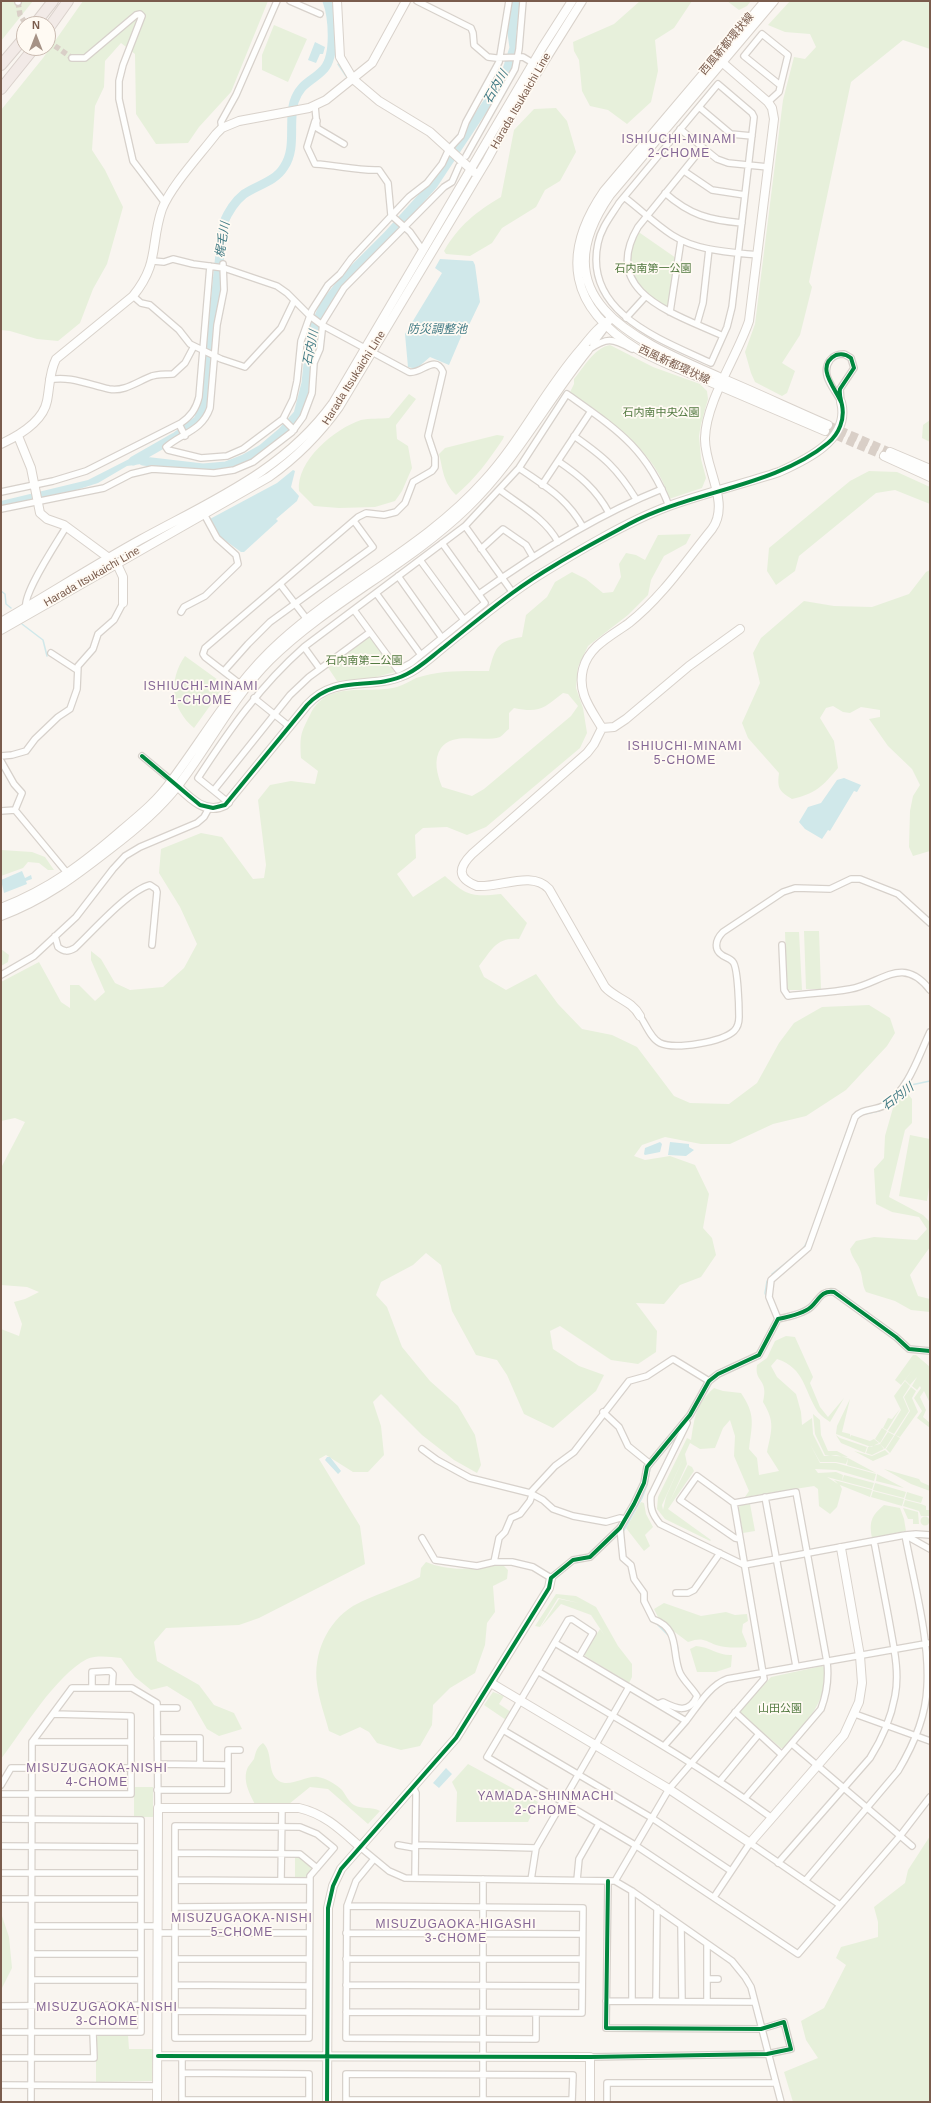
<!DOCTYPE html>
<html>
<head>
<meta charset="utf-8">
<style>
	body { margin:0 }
	#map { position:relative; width:931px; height:2103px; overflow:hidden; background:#f9f5f0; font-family:Helvetica,sans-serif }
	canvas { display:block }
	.frame { position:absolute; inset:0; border:2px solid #7a5c4d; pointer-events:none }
	.north { position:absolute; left:16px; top:16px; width:40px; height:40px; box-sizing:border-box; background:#fffaf3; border:1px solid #cabbb1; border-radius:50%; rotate:0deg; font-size:11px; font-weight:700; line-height:16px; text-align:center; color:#7a5c4d }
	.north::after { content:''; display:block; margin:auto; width:14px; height:18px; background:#a69286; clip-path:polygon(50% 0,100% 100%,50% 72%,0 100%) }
</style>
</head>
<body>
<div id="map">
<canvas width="931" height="2103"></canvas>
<div class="frame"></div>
<div class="north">N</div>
</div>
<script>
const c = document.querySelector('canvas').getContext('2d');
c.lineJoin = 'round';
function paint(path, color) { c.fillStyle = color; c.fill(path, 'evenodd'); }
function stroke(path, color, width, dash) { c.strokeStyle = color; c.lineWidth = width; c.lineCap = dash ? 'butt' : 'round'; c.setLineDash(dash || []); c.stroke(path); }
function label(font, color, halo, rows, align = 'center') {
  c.font = font + ' Helvetica,"Noto Sans JP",sans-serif'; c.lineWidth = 3.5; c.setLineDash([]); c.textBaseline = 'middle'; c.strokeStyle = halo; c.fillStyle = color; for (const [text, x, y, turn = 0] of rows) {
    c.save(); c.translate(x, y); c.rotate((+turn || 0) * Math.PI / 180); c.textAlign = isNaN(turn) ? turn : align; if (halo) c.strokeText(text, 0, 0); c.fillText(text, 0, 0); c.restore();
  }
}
paint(new Path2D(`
	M1 1H33L1 41Z
	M83 1H268L231 92 199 127 188 143 156 144 136 114 135 54 121 43 105 61 104 87 95 106 92 150 105 170 123 207 107 264 93 289 80 323 58 341 37 339 10 331 1 330V110L43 58Z
	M640 1H692L674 28 655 40 658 71 651 102 627 124 608 110 590 106 582 91 579 60 574 51 573 42 614 24Z
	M727 1H751L747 6 739 10Z
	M790 1H930V49L903 40 851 82 809 282 812 287 800 335 782 363 795 371 787 393 782 396 755 382 751 373 745 352 755 324 783 100 794 57 805 59 816 47 810 34 785 32 768 25Z
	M274 25 307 39 288 82 262 70V55Z
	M556 108 567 121 576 152 560 181 545 190 536 207 502 228 492 243 470 256 446 254 444 251C459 225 476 212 501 197L514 130 534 109Z
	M637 233H640L676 258 670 306 666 307C649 296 627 281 628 257 629 250 634 240 637 233Z
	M610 345 653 367 700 384 707 391 708 399 701 424 699 436 701 459 706 478 702 488 669 499C656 449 609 422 569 394L574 384V379C584 367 594 348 610 345Z
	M409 394 416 399 396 425 397 439 408 446 412 468 402 491 395 501 375 507 339 508 314 506 299 491C296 461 334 429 361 420 369 418 380 419 389 418Z
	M930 420V442L922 438 923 425Z
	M497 435 504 436 503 439C489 460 475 479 456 495 443 482 443 470 439 454L445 448Z
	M869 471 897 472 930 487V504L895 490 876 493 799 556 795 571 776 585 767 571 769 548 850 481Z
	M691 534 686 544 664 556 651 580 648 595 628 615 588 646 578 667 576 688 583 708 587 733 580 748 486 827 467 835 447 827 423 828 415 835 416 858 397 874 413 897 445 876C467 896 471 897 501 894L527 923 519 939C496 937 492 950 479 966L484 977 506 990 536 974 558 1004 582 1029 612 1035 637 1047 674 1096 690 1103 729 1104 757 1083 779 1043 794 1023 822 1007 869 1005 890 1018 895 1033 887 1046 846 1090 806 1116 773 1124 730 1144H701L665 1137 642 1145 634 1156 645 1160 670 1156 695 1165 709 1194 703 1228 712 1238 716 1255 701 1277 680 1285 664 1304 636 1303 657 1331 656 1352 638 1364 611 1360 560 1326 550 1331 553 1349 579 1366 604 1375 596 1391 553 1428 524 1414 507 1375 497 1360 476 1355 452 1311 441 1265 426 1253 413 1265 381 1282 376 1295 387 1307 402 1347 430 1381 458 1406 475 1435 481 1465 477 1473 454 1460 422 1435 381 1394 373 1402 381 1426 384 1455 368 1472H353L326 1455 319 1459 360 1526 365 1564 259 1618 239 1625 166 1628 154 1642 157 1661 199 1685 214 1705 234 1713 242 1729 219 1736 207 1729 191 1701 167 1686 151 1690 135 1677 121 1658C110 1657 97 1655 87 1659 55 1676 23 1730 1 1759V1329L19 1336 22 1324 14 1302 25 1299 39 1292 27 1287 1 1285V1168L25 1122 15 1118 1 1121V982L39 962 61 1002 70 1008V985H79L95 1001 105 992 91 960V951L101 959 115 983 130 990 163 987 184 968 197 944 180 907 159 873 161 849 201 833 222 837 253 879 264 878 266 865 258 800 270 785 291 781 315 784 318 771 301 758C300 736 300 734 310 715 327 679 365 695 397 687 403 685 410 681 416 678 440 670 464 671 489 671 495 649 496 641 522 637L526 615 547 597 555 582 572 572 586 579 603 593 613 592 621 577 619 564 626 553 636 555 645 560 658 535ZM563 693 568 694 578 706 571 716 484 789 472 796 442 787C437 774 433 760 441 748 454 731 482 743 500 737 503 735 506 731 509 729V713L514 708C539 713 543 709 563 693Z
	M930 570V851L913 856 909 847 910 811 913 796 920 785 912 769 888 746 869 719 880 717V710L861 707 850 713 843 712 833 706 826 708 820 718 834 741 838 768C823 786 815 794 792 799 779 791 777 788 779 773L748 738 742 723 760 683 753 653 761 638 804 601 834 606 872 607 909 594 926 572Z
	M368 637 371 638 395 672 369 679 337 681 327 666Z
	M185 656 225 685 194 728C171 709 168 680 185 656Z
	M1 850 32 852 45 857 54 870H48L39 863 28 862 23 868 1 876Z
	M804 931H819L821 989H806Z
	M785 932H799L802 990H787Z
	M1 949 9 955 8 962 1 966Z
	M908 1094 912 1099V1123L905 1130 889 1197 923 1215 930 1222V1247L910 1275 918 1296 930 1299V1312L911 1310 895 1301 866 1292C862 1285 863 1280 861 1273 859 1264 852 1259 850 1249L856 1241 874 1237 917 1240 927 1229 919 1217 892 1212 876 1204 874 1169 884 1158 885 1136 893 1108 900 1097Z
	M910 1135 930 1139V1180L927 1201 899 1196Z
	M786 1336 795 1337 813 1377 810 1383 820 1407 828 1417 844 1398 830 1422C826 1419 821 1416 818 1412 804 1391 805 1368 777 1359L771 1366 777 1377 796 1394 801 1412 802 1425 812 1418 813 1434 824 1456 836 1455 848 1458 846 1464 836 1462H820L810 1444 820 1463H836L876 1474 874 1481 836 1470 815 1469 818 1473 836 1472 843 1475 842 1481 827 1477 838 1484 834 1480 872 1490 870 1497 840 1485 842 1489 837 1507 830 1514 819 1506 818 1489 814 1486 745 1497 749 1491 734 1456 735 1436 730 1420 723 1428 715 1448 700 1449 690 1443 662 1505 663 1510 666 1497 685 1454 687 1464 670 1501 688 1465 692 1467 694 1471 668 1509 711 1540 710 1541 665 1519 657 1509 658 1497 687 1438 691 1440C695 1416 695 1405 714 1388L723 1391 741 1393C756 1415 752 1424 749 1449L757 1458 759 1475 779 1471 767 1452C772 1429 775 1422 763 1402 769 1378 754 1383 757 1365L767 1358 775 1341Z
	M913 1355H916L930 1367V1403L924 1391 920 1397 926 1410 923 1417 930 1423V1428L917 1418 922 1411 914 1398 921 1388 920 1386 917 1390 912 1386 917 1377 910 1385 905 1380 914 1368 901 1385 895 1380Z
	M905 1381 910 1386 903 1397 909 1411 894 1434 888 1431 901 1410 894 1396Z
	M911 1387 916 1391 912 1398 918 1412 900 1437 895 1435 910 1411 904 1397Z
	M850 1399 842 1432 850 1434V1437L851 1435 870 1441 874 1439 879 1443 871 1447 836 1434 837 1426Z
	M900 1409 887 1430 883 1428 888 1418 892 1419Z
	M813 1414 820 1420 821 1435 828 1451H837L848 1457 825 1455 815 1434Z
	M882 1428 887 1431 880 1443 875 1439Z
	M888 1432 894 1435 885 1449 880 1444Z
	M836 1435 840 1438 867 1447 865 1453 841 1443Z
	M895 1435 900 1438 890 1453 886 1449Z
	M880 1444 884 1449 872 1455 866 1453 868 1447Z
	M885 1450 889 1454 873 1461 854 1451 872 1456Z
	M848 1458 876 1473 847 1465Z
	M884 1469 919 1479 921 1482 930 1486V1491L911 1484Z
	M877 1474 904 1488 876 1481Z
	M844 1475 874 1483 872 1489 842 1481Z
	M875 1483 906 1492 904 1498 873 1490Z
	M873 1491 904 1499 902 1506 871 1497Z
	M907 1492 923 1497 921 1503 905 1499Z
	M905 1500 921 1504 919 1511 903 1506Z
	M641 1502 644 1503 646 1514 653 1527 645 1535 650 1546 644 1551 626 1528Z
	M750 1504 755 1531 743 1533 738 1509 740 1505Z
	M921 1504 926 1506V1510H930V1516H921L919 1511Z
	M884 1505 900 1508 904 1519 906 1531 872 1538C869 1522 871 1516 884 1505Z
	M903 1508 918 1512 919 1524H913V1519H908Z
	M920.5 1521a4.5 4.5 0 1 1 9 0a4.5 4.5 0 1 1-9 0Z
	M426 1562C440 1568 458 1570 474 1568 484 1568 492 1565 503 1565L508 1570 507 1579 493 1586 495 1612 487 1623 485 1645 475 1673 450 1688 433 1705 432 1725 420 1746 401 1750 377 1743 369 1732 360 1727 340 1736 329 1731C325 1716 319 1700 317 1684 313 1654 327 1622 353 1606 375 1594 398 1588 420 1577L421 1568Z
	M556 1594 576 1596 596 1607 618 1646 632 1664V1677L629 1683 585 1656 584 1653 600 1629 605 1636 591 1615 561 1604 541 1627 559 1599 579 1603 592 1610 579 1603 558 1598 540 1627 535 1626Z
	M664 1603 701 1616 726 1612 735 1615 747 1614 748 1621 743 1624 742 1632 747 1644 746 1647C736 1648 726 1648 716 1645 704 1640 702 1637 688 1642L660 1621 654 1609Z
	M696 1646C710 1647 719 1656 732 1655L731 1667 716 1672H697L690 1649Z
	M822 1666 825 1668C827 1704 806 1722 784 1748H781L741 1714V1710L771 1677Z
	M493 1692 504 1696 499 1704 511 1712 506 1720 484 1705Z
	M263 1743C274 1753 266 1772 279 1781 290 1788 306 1775 318 1777 326 1778 337 1785 342 1790 346 1795 348 1801 354 1805 362 1810 372 1806 380 1811L368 1824 328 1789 310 1787 289 1804H255C249 1793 242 1779 248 1767 250 1764 252 1762 254 1759 256 1751 257 1747 263 1743Z
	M468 1764 538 1802 528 1822H456L457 1792 452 1782Z
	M134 1787H153V1817H134Z
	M930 1836V2102H793L784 2072 818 2058 806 2040 801 2021 824 2008 846 1965 836 1958 841 1947 878 1937V1922L874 1907 905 1883 908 1870Z
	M295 1856H299L311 1867V1871L305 1878H295Z
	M1 1913 9 1937 12 1968 1 1990Z
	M99 2034 128 2035 129 2049H153L152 2081 96 2082V2038Z`), '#e7f0db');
paint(new Path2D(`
	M315 42 325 47 323 54H320L316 63 308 60Z
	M440 259 473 261 475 265 480 302 469 325H466L449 365 430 357 416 369 408 367 405 334 442 273 435 268Z
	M139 454 159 464H141L127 466 98 483 73 491 1 507V501L88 480Z
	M293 470 295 471 291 487 299 496 297 501 276 519 278 521 244 552H241L215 533 208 520 277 483Z
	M844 778 861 785 857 792 854 791 830 831 828 830 822 839 805 829 799 822 808 807 821 803 837 780Z
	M22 871 25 878 31 875 32 879 26 881 27 884 4 893 1 880Z
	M660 1142 662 1144 660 1152 645 1155 644 1154 645 1148Z
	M670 1142 689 1144V1147L694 1150 686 1156 668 1155Z
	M327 1457H330L341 1471 338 1474 325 1460Z
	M446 1768 452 1774 439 1788 433 1783Z`), '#d0e8ea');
stroke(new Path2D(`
	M338 64 346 76
	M1 591 5 594 6 604 11 608
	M22 624 43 640 47 656
	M865 1114 879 1111 891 1105 911 1085 930 1081
	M840 1150 848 1128
	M803 1249 808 1240
	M772 1274 797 1254
	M767 1281 765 1293 771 1310
	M623 1532 642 1498 647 1485 650 1468 677 1436
	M658 1625 669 1636
	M677 1645 678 1649`), '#d0e8ea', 1.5);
stroke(new Path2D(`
	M133 461 175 437 198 420 205 401 223 224C228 212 234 202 244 194 257 185 275 182 284 167 297 148 288 123 294 102 300 83 312 82 324 69 336 55 333 17 327 1
	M143 461 203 468 226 466 244 459 262 449 282 432 298 414 306 383 311 335 324 305 346 277 387 236 433 185 505 76 514 48 512 33 516 1`), '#d0e8ea', 9);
stroke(new Path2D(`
	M18 2 20 15 26 24
	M48 41 72 58`), '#d9cfc7', 5.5, [5.5, 3]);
stroke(new Path2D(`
	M828 425 890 452
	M825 431 884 456`), '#d9cfc7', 8, [8, 4]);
const street = new Path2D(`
	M290 1 320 14
	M417 1 471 28 473 33 474 45 488 57 496 58 523 57 533 63
	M18 2V1
	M72 58H85L136 15 140 14 142 16 123 65 119 81V99L133 161 165 203
	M718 84 752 113 754 117 732 307 727 327 711 363C662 340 583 313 598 243 601 228 611 216 619 203Z
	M768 102 779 92 788 55 762 34 744 56 780 85
	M315 106 317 128 344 144
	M699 107 731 134 752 136
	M317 121H315L307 147 315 164C337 165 357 171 379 170L388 183 391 215 410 232 422 249
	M222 128 221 122 236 95 277 1
	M680 129 717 159 728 163 768 167
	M702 148 638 227C599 293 676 314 723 336
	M466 156 515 69 519 49 523 1
	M684 171 712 190 745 195
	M665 193C690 215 709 220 742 223
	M624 197C640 209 655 224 672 235 697 251 729 252 758 255
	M153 261 164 262 173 259 193 264 224 268 277 286 287 293 310 316 322 325 409 372C421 375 435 353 443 372L428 436 435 457V467L432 471 413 482 405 503 396 512 384 515 366 513 358 517 205 648 203 654 205 657 240 684
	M223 264 224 290 217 325 210 408C202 431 182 433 166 447L168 450 201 458 227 456 243 449 283 419 293 399 297 381 301 341 312 310 328 285 340 274 351 259 409 197 427 183 442 164 449 149 461 136 466 122 499 62 509 1
	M133 296 141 303 150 305 179 330 190 344 221 359 245 367 281 328 294 301
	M670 312 681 240
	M626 318 646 296
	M697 324 703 303 709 249
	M593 344 608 324
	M588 350C607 337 612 338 632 349
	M844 354 851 358 854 368 840 389 841 402C836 390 819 375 830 360 833 356 839 354 844 354Z
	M49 380C68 375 90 385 109 389 125 392 138 381 152 376 159 374 166 374 173 374L185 363 194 346
	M283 419 294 430
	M179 424 185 436
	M574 436C604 457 617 468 636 499
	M558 461C580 476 596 489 609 513
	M519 468C546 487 566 497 583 527
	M542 485 591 411
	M500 490C521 506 545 518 558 542
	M1 492 53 481 86 471 181 423C191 416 196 409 199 397L210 266
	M1 509 104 488 131 474 152 469 214 473 234 470 253 462 292 432 303 417 312 393 314 363 320 349 323 322 344 288 444 187 452 182 459 166
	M465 526 513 593
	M481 549 503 529 526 545 533 557
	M420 560 464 620
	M398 576 442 638
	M280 584 309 622
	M376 593 421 655
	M479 594C536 553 597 515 662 489
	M26 608C22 594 58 541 66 527
	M354 610 398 670 411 663 485 603 442 543
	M181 612 184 607 205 596 238 564 236 555 217 538 204 514
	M304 647 320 669
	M51 653 77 670
	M224 671 248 644 270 622 373 547 354 521
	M254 698 290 727
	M1 756 12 755 26 751 35 739 58 717 70 709 77 689 78 666 93 649 98 634 114 620 123 603
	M142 756 172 781
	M1 761 14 784 22 793 15 810 68 874
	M214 790 290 695 309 677 369 633
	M229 803 198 778C230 729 260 686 304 647L465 526 519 468 567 394C616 429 646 447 669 506
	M1 811 15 810
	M55 936 58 947C64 952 68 952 75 948 92 932 129 890 150 885L156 889 157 892 152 945
	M782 945 784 990 788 996C809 993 829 993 850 989 881 984 902 954 930 990
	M1 975 34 956 76 917 113 869 125 856 140 847 197 823 204 817 209 808
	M640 1016C645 1023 651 1039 660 1043 675 1050 722 1042 734 1031 738 1027 739 1022 739 1017 739 1007 738 968 733 962 729 956 720 958 717 949 715 942 718 937 723 932L783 892 795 888 830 889 851 879H860L898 894 930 923
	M778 1319 769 1297 771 1280 808 1248 855 1117C862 1108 875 1111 885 1105 909 1089 918 1057 930 1032
	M603 1412 619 1427 628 1446 649 1463
	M687 1423 651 1496C650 1508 652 1514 660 1524L744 1565 905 1535 930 1549
	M422 1449 437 1460 470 1478 530 1493 543 1500 553 1509 573 1516 606 1522 620 1518 625 1519
	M530 1493 555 1466 574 1452 629 1381 647 1376 673 1359 709 1381
	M765 1497 796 1666
	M734 1503 796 1492 827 1662C829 1679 827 1693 821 1709L745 1798
	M620 1528 623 1558 631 1565 634 1579 644 1593V1601L653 1619C681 1629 671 1652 680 1673 684 1681 692 1688 697 1696 689 1714 677 1709 663 1702L658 1704
	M422 1538 435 1560 477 1566 494 1562H512L533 1567 551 1578 573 1560 590 1557 620 1528 634 1504 644 1483 647 1467 690 1415 709 1381 718 1374 759 1355 778 1319C788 1317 803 1314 811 1307 819 1300 821 1290 834 1292L896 1337 909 1349 930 1351
	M494 1562 499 1538 505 1532 511 1518 520 1514 530 1501 532 1495
	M676 1593H688L694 1590 720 1553
	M555 1643 686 1721C697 1707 710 1685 727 1679L930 1643
	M579 1657 593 1633 572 1619 568 1620 487 1757 635 1845 798 1954 900 1836 930 1797
	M539 1672C618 1719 698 1764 772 1818
	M92 1688V1672L110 1671 113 1674 112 1688
	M157 1708H177
	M735 1712 781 1754
	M855 1714 930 1741
	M503 1730 652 1818 731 1871
	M157 1738H200V1764
	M32 1742H131
	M792 1744 912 1846
	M664 1746 686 1721
	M157 1764 228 1765
	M720 1781 759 1734
	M1 1785 11 1768H131
	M413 1787 416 1793 415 1878
	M157 1790H228V1750H240
	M1 1794H131V1716L53 1714
	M1 1819 141 1820V2032H1
	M175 1826 300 1827 317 1834 334 1848 310 1876 309 2038H175Z
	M398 1845 415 1848
	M415 1845 536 1848
	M1 1846 141 1847
	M360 1847 389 1871 405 1878 615 1881 632 1891 732 1961 745 1977 751 1987 781 2102
	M175 1853 300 1854 317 1868
	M374 1859 356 1881 347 1906 346 2038 536 2039V2013
	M778 1863 870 1758C882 1739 891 1718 895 1696 900 1671 893 1644 889 1620 884 1594 879 1567 874 1541
	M1 1873H140
	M483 1879V2102
	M175 1880 310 1881
	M281 1880 282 1808
	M531 1880 536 1848 629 1687
	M577 1880 579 1859 599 1824
	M615 1881 669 1789 764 1679 734 1503 697 1476 680 1500 735 1538 740 1539
	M805 1881 898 1771C913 1746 926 1716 927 1687 930 1640 914 1583 905 1535L916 1534 930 1535
	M714 1897 750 1843 840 1905
	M1 1899H141
	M175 1907 309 1906
	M32 1926H158
	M681 1926 682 2001
	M158 1933H309
	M346 1933 582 1934
	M32 1954H140
	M175 1959H309
	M346 1959H582
	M707 1979H718
	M32 1980H140
	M175 1985 309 1986
	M346 1985 582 1986
	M606 2001 754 2002
	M632 2001V1891
	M656 2001 657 1908
	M707 2001V1944
	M1 2006 140 2005
	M175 2011 309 2012
	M346 2012 582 2013 583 1908 347 1906
	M590 2057 767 2054 791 2049 784 2022 761 2029 606 2028 608 1881
	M1 2058H94L93 2033
	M182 2073 309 2074V2102
	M1 2085 158 2086
	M182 2100H309
	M346 2100H572
	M31 2102 32 1742 72 1688H132L157 1703 158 1808
	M182 2102V2056
	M346 2102V2074L573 2075 572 2102
	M607 2102V2083H776`);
const secondary = new Path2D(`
	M337 1 340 57 353 79 379 101 430 132 474 172
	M765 1 604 191C560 255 570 308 637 349 659 362 685 371 708 381 747 398 786 414 825 431
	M774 1 610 195C537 301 638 341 719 377 755 392 791 409 828 425
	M18 436 31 468 40 513 47 519 64 525 117 564 123 577V603
	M1 444C18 436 43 422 47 401 50 386 49 373 56 359L133 296C160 263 150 244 162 209 171 186 200 155 216 134L222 128 239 121 309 108 326 100 372 63 406 1
	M890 452 930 469
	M884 456 930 477
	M1 622C48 595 93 566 140 540 211 501 284 471 333 403L542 48 572 1
	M1 630 269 477C297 457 319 435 339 407L487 160 517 105 582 1
	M602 728C591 709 577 693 583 669 589 646 611 636 629 623 662 597 686 561 712 529 731 503 704 467 705 438 706 401 737 357 749 321L774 119 772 108 768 102 716 57
	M602 728 594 744 587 753 472 854C459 867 456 878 477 886 500 888 532 870 549 889L605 987C616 999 631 1000 640 1016
	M602 728 614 727 626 719 689 666 740 629
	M172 781C187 795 204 816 225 805L307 705C337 672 375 692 411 672 425 664 438 651 451 641 479 619 506 596 536 577 575 553 626 522 669 506 705 493 743 484 779 472 806 460 851 439 841 402
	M1 908C50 889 84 863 123 829 141 814 159 799 172 780 207 733 236 681 281 641 345 583 426 546 484 481 521 441 545 390 581 349 590 338 599 326 611 319
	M1 916C44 900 74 877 110 849 134 831 158 811 177 787 209 746 232 698 270 660 329 602 407 566 467 508 515 462 546 402 588 350
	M491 1683 669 1789 750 1843 844 1735 859 1702 862 1683 860 1656 841 1548
	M158 2056 590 2057V2102
	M157 2102 158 1808H299C325 1814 341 1830 360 1847
	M327 2102 328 1908 333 1886 341 1869 456 1738 549 1588 551 1578`);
const highway = new Path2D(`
	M35 24 53 1
	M48 29 68 1
	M1 65 24 38
	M1 89 34 48`);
stroke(street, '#d7d1cb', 8);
stroke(secondary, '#d9d2cb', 10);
stroke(highway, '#dad1cc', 12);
stroke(street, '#fefefd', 5.5);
stroke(secondary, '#fefefd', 8);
stroke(highway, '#f2eae7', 10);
stroke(new Path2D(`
	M142 756 200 805 213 808 225 805 307 705C337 673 372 692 407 674 421 667 432 656 444 647 466 629 488 611 511 594 547 567 589 546 629 524 691 491 774 487 828 443 839 434 845 419 842 405 841 400 839 395 840 389L854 368 851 358C846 354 842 353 836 355 814 366 836 389 841 402
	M158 2056 590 2057 767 2054 791 2049 784 2022 761 2029 606 2028 608 1881
	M327 2102 328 1908 333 1886 341 1869 456 1738 549 1588 551 1578 573 1560 590 1557 620 1528 634 1504 644 1483 647 1467 690 1415 709 1381 718 1374 759 1355 778 1319C788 1317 803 1314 811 1307 819 1300 821 1290 834 1292L896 1337 909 1349 930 1351`), '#00873e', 4);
label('11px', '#7a5c4d', '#fffaf3', [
	["西風新都環状線",727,44,-50],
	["Harada Itsukaichi Line",521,101,-60],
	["西風新都環状線",674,365,25],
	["Harada Itsukaichi Line",354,378,-58],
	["Harada Itsukaichi Line",92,577,-30]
]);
label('11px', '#537a41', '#fffaf3', [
	["石内南第一公園",653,269],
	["石内南中央公園",661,413],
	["石内南第二公園",364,661],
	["山田公園",780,1709]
]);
label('italic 12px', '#437c86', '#fffaf3', [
	["石内川",496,87,-60],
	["梶毛川",223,240,-81],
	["防災調整池",437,330],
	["石内川",311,348,-79],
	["石内川",898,1097,-37]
]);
c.letterSpacing = '1px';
label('12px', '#846695', '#fffaf3', [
	["ISHIUCHI-MINAMI",679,140],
	["2-CHOME",679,154],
	["ISHIUCHI-MINAMI",201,687],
	["1-CHOME",201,701],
	["ISHIUCHI-MINAMI",685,747],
	["5-CHOME",685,761],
	["MISUZUGAOKA-NISHI",97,1769],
	["4-CHOME",97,1783],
	["YAMADA-SHINMACHI",546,1797],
	["2-CHOME",546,1811],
	["MISUZUGAOKA-NISHI",242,1919],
	["5-CHOME",242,1933],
	["MISUZUGAOKA-HIGASHI",456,1925],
	["3-CHOME",456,1939],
	["MISUZUGAOKA-NISHI",107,2008],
	["3-CHOME",107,2022]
]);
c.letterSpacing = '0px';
</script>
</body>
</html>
